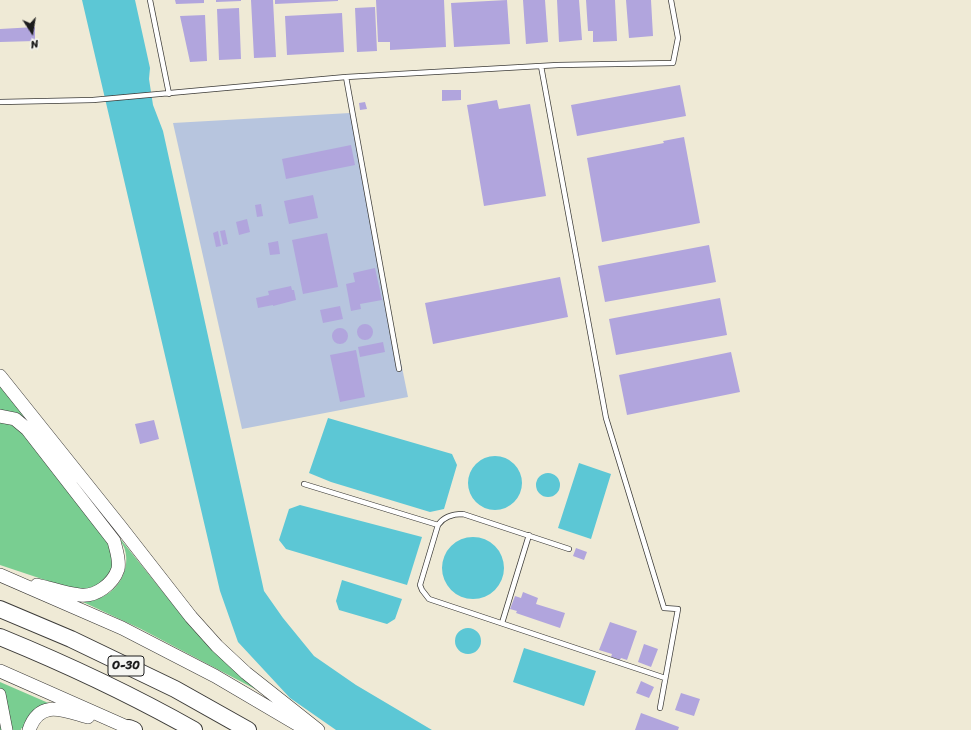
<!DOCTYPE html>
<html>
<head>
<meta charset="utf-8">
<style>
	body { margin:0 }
	#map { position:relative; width:971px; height:730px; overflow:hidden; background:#efead6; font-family:Sriracha,sans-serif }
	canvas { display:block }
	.north { position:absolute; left:12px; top:12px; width:40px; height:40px; -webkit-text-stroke:3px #f6f6f2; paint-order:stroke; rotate:168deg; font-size:11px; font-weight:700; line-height:16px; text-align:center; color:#1c1c1c }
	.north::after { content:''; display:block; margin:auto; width:14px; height:18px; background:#1c1c1c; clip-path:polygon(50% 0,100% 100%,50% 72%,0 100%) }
</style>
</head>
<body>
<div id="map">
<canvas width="971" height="730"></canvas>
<div class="north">N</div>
</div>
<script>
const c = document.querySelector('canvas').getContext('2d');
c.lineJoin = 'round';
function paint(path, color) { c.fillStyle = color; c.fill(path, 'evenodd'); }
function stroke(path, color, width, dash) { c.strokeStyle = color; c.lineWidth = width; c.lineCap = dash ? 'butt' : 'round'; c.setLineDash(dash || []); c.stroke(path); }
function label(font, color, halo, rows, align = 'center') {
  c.font = font + ' Sriracha,sans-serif'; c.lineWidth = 3.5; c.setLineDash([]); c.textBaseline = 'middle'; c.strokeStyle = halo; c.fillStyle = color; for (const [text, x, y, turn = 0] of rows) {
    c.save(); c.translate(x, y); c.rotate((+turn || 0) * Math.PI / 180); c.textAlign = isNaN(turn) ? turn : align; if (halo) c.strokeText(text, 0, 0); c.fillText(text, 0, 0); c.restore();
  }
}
paint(new Path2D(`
	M350 113 408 397 242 429 173 123Z`), '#b7c5de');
paint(new Path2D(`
	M0 385 27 420 11 412H0Z
	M0 422 10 424 23 433 109 543 113 562 111 572 99 586 86 590 71 588 54 583 0 565Z
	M118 536 191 627 257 690 141 629 83 602C90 601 98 600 104 596 120 588 130 568 125 550 124 545 120 541 118 536Z
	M0 682 53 705C35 709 30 711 23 729L21 728V730H0Z`), '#79ce91');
paint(new Path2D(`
	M82 0H135L150 68 149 79 153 105 163 131 264 591 283 618 314 656 356 685 432 730H336L290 698 238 642 220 591Z
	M328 418 452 454 457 465 444 509 430 512 331 482 309 473Z
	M468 483a27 27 0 1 1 54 0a27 27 0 1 1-54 0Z
	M579 463 611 474 591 539 558 528Z
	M536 485a12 12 0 1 1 24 0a12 12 0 1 1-24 0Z
	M300 505 422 537 407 585 286 549 279 540 289 509Z
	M442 568a31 31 0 1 1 62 0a31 31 0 1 1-62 0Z
	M342 580 402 599 395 619 387 624 339 610 336 601Z
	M455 641a13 13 0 1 1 26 0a13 13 0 1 1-26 0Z
	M524 648 596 671 584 706 513 682Z`), '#5cc7d5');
paint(new Path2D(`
	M175 0H204V3L176 4Z
	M216 0H241V1L216 2Z
	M251 0H273L276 57 254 58Z
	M275 0H338V1L275 4Z
	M376 0H444L446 47 390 50V42H378Z
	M507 0 510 44 454 47 451 3Z
	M523 0H545L548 42 526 44Z
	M557 0H579L582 40 559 42Z
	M586 0H615L617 41 593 42V31H588Z
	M626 0H651L653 36 629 38Z
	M375 7 377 51 357 52 355 8Z
	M239 8 241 59 219 60 217 9Z
	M342 13 344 52 287 55 285 16Z
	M205 15 207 61 190 62 180 16Z
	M35 27V41L0 42V29Z
	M680 85 686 116 577 136 571 105Z
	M442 90H461V100L442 101Z
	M497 100 499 109 530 104 546 196 484 206 467 105Z
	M365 102 367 109 360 110 359 103Z
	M684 137 700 223 602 242 587 158 664 143 663 141Z
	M351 145 355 165 286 179 282 159Z
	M313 195 318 218 289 224 284 201Z
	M261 204 263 216 257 217 255 205Z
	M247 219 250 232 239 235 236 222Z
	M225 230 228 244 223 245 220 231Z
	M218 231 221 246 216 247 213 233Z
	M327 233 338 287 303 294 292 240Z
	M278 241 280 254 270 255 268 243Z
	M709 245 716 282 605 302 598 266Z
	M375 268 382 300 360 304 361 309 351 311 346 284 355 282 353 273Z
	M560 277 568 317 433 344 425 303Z
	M291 286 292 290H294L296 300 273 306V305L258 308 256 298 269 295 268 291Z
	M720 298 727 335 616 355 609 319Z
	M340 306 343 319 323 323 320 310Z
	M357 332a8 8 0 1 1 16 0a8 8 0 1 1-16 0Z
	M332 336a8 8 0 1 1 16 0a8 8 0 1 1-16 0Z
	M383 342 385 352 360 357 358 347Z
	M356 350 365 397 340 402 330 355Z
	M731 352 740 392 627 415 619 375Z
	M154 420 159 439 140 444 135 424Z
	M576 548 587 552 584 560 573 556Z
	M523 592 538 598 536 604 565 613 560 628 516 613 517 611 510 609 515 596 521 598Z
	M610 622 637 631 627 660 621 658 620 660 611 657 612 654 599 650Z
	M644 644 658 649 651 667 638 662Z
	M641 681 654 687 649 698 636 693Z
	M681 693 700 699 694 716 675 710Z
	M641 713 679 727 678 730H635Z`), '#b1a5dd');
const service = new Path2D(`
	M150 0 169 94
	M541 66 606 418 664 608 678 609 660 708
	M346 77 399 369
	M0 102 93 100 346 77 558 65 673 63 678 38 671 0
	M304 484 438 525
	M569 549 463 514C453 514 444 516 438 525L420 585 422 590 429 599 665 678
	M502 623 529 535`);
const tertiary = new Path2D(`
	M0 694 7 730`);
const primary = new Path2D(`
	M0 376 120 526 191 617 217 646 246 673 318 730
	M0 416 15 419 27 429 114 541C116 550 120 560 118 569 113 584 96 597 80 595 66 594 51 588 37 585
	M0 575 122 628 215 676 307 730
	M0 671 129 728
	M29 730C40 698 65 711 88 717`);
const motorway = new Path2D(`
	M0 609 71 639 175 689 248 730
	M0 637C66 664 132 695 194 730
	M129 728 134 730`);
stroke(service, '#3c3b38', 6);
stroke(tertiary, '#3c3b38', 12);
stroke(primary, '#3c3b38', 14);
stroke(motorway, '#3c3b38', 18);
stroke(service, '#fff', 4.5);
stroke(tertiary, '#fff', 11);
stroke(primary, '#fff', 13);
stroke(motorway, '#fff', 16);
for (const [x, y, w] of [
	[126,666,36]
]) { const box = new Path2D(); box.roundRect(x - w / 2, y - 10, w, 20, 3); c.fillStyle = '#f6f6f2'; c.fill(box); stroke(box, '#1c1c1c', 1); }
label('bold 12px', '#1c1c1c', null, [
	["O-30",126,666]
]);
</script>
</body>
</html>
